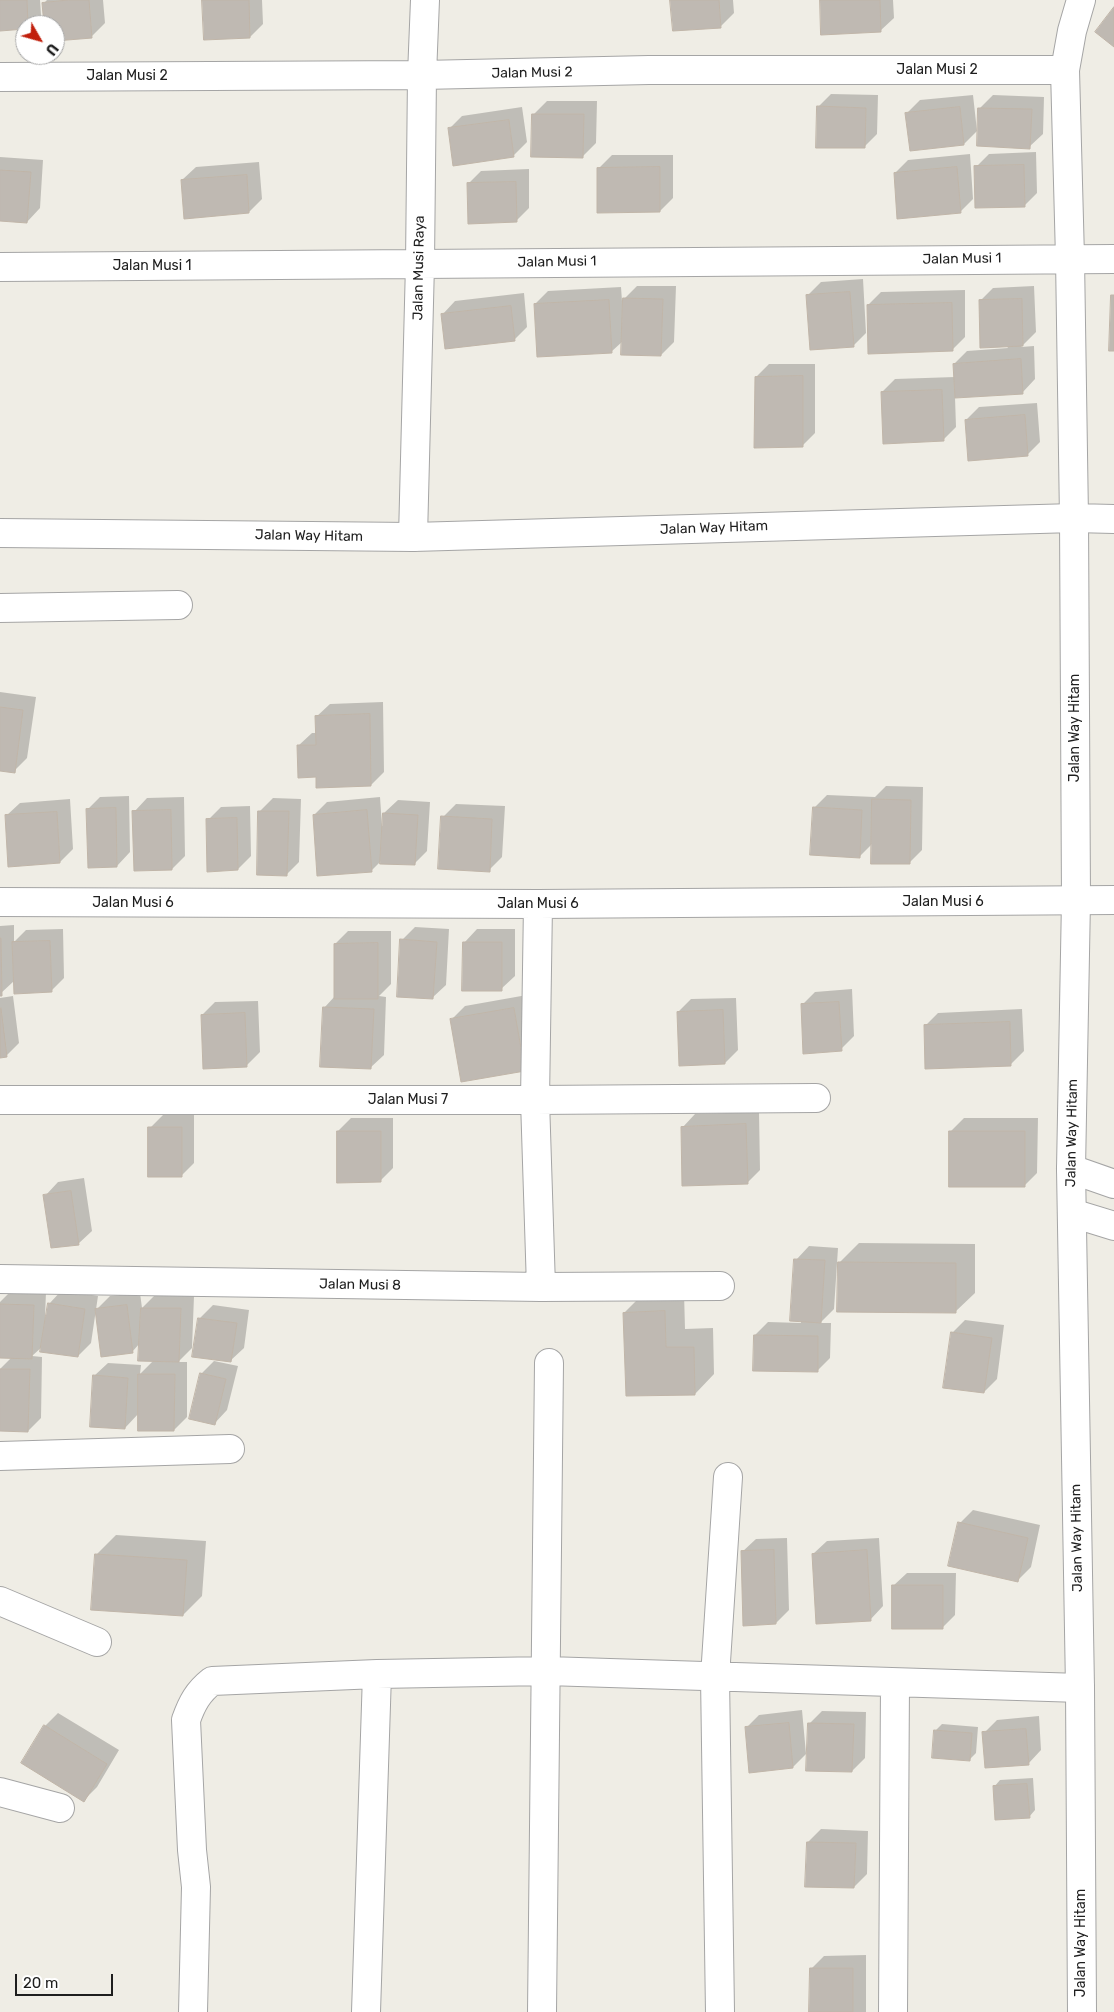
<!DOCTYPE html>
<html>
<head>
<meta charset="utf-8">
<style>
	body { margin:0 }
	#map { position:relative; width:1114px; height:2012px; overflow:hidden; background:#efede5; font-family:Rubik,sans-serif }
	canvas { display:block }
	.north { position:absolute; left:15px; top:15px; width:50px; height:50px; box-sizing:border-box; background:#fff; border:1px solid #a5a5a5; border-radius:50%; rotate:128deg; font-size:14px; font-weight:700; line-height:20px; text-align:center; color:#1e1e1e }
	.north::after { content:''; display:block; margin:auto; width:18px; height:22px; background:#c11f0c; clip-path:polygon(50% 0,100% 100%,50% 72%,0 100%) }
	.scale { position:absolute; left:15px; top:1974px; width:98px; height:22px; box-sizing:border-box; border:2px solid #1e1e1e; border-top:0; padding-left:6px; font-size:15px; line-height:18px; white-space:nowrap; color:#1e1e1e; -webkit-text-stroke:4px #fff; paint-order:stroke }
</style>
</head>
<body>
<div id="map">
<canvas width="1114" height="2012"></canvas>
<div class="north">U</div>
<div class="scale">20 m</div>
</div>
<script>
const c = document.querySelector('canvas').getContext('2d');
c.lineJoin = 'round';
function paint(path, color) { c.fillStyle = color; c.fill(path, 'evenodd'); }
function stroke(path, color, width, dash) { c.strokeStyle = color; c.lineWidth = width; c.lineCap = dash ? 'butt' : 'round'; c.setLineDash(dash || []); c.stroke(path); }
function label(font, color, halo, rows, align = 'center') {
  c.font = font + ' Rubik,sans-serif'; c.lineWidth = 4; c.setLineDash([]); c.textBaseline = 'middle'; c.strokeStyle = halo; c.fillStyle = color; for (const [text, x, y, turn = 0] of rows) {
    c.save(); c.translate(x, y); c.rotate((+turn || 0) * Math.PI / 180); c.textAlign = isNaN(turn) ? turn : align; if (halo) c.strokeText(text, 0, 0); c.fillText(text, 0, 0); c.restore();
  }
}
paint(new Path2D(`
	M0 0H40L41 15 31 25H25V28L0 29Z
	M47 0H103L105 23 92 36 55 40V25H45L44 3Z
	M203 0H262L263 24 250 37Z
	M672 0H733L734 13 721 26Z
	M821 0H893L894 18 880 31Z
	M831 94 878 95 877 134 864 147 818 107Z
	M973 95 977 131 964 144 907 113 920 100Z
	M993 95 1044 97 1043 134 1029 147 980 108Z
	M547 101H597L596 143 583 156 534 114Z
	M522 107 527 142 514 155 454 164 449 129 462 116Z
	M1036 152 1037 193 1024 206 976 167 989 154Z
	M970 154 973 199 960 212 895 173 908 160Z
	M612 155H673V198L660 211 599 168Z
	M0 157 43 160 40 208 27 222 0 220Z
	M259 162 262 199 249 212 182 180 196 167Z
	M529 169V208L516 221 468 184 481 171Z
	M863 279 866 333 853 346 808 295 821 282Z
	M637 286H676L674 342 661 355 623 341 611 352 535 304 548 291 621 287 622 301Z
	M1034 286 1036 332 1021 347 1034 346 1035 379 1022 393 955 397 956 427 943 440 882 392 895 379 955 377 954 364 967 351 1008 348 980 301 993 288Z
	M965 290V337L952 350 868 305 881 292Z
	M524 293 527 327 514 340 442 315 455 301Z
	M769 364H815V433L802 446 756 377Z
	M1037 403 1040 442 1027 455 966 420 979 407Z
	M0 692 36 697 27 758 14 771 0 769Z
	M383 702 384 772 371 785 318 776 298 746 312 733H317L316 717 330 704Z
	M886 786 923 787 922 850 909 863 872 844 859 857 814 808 827 795 875 797Z
	M129 796 130 852 117 866 87 810 100 797Z
	M184 797 185 856 172 869 134 812 147 798Z
	M380 797 382 826H384V813L398 800 430 802 427 851 414 864 382 860 371 871 314 815 327 802Z
	M273 798 301 799 299 862 286 875 260 811Z
	M70 799 73 849 60 862 6 816 20 803Z
	M456 804 505 806 502 857 489 870 443 817Z
	M250 806 251 856 238 869 208 820 221 807Z
	M14 925V942L26 930 63 929 64 978 51 991 14 981 0 994V926Z
	M415 927 449 929 446 985 432 998 402 940Z
	M477 929H515V976L501 989 464 943Z
	M348 931H391V984L379 996 386 997 384 1055 370 1068 324 1008 335 996V944Z
	M852 989 854 1036 841 1049 802 1005 815 992Z
	M527 995 524 1070 452 1019 465 1006Z
	M13 996 19 1043 6 1056 0 1057V998Z
	M736 998 738 1050 725 1063 678 1012 691 999Z
	M258 1001 260 1052 246 1066 202 1015 215 1002Z
	M1022 1009 1024 1051 1011 1064 925 1026 938 1013Z
	M759 1112 760 1170 747 1183 682 1128 695 1114Z
	M163 1115H194V1163L181 1176 150 1128Z
	M351 1118H393V1168L380 1181 338 1131Z
	M964 1118H1038L1037 1173 1024 1186 951 1131Z
	M84 1178 92 1231 78 1244 45 1196 58 1182Z
	M859 1243 975 1244V1293L955 1312 837 1265Z
	M809 1246 838 1248 834 1309 820 1323H831L830 1358 817 1371 755 1335 768 1322 801 1323 796 1260Z
	M62 1290 98 1296 91 1343 78 1356 43 1346 32 1356 42 1357 41 1418 28 1431 0 1430V1369L12 1357H0V1302L10 1292H46L45 1317H47L49 1304Z
	M684 1292 685 1329 713 1328 714 1374 695 1394 624 1313 643 1294Z
	M140 1293 142 1308 155 1295 194 1296 192 1348 178 1362H187V1417L174 1430 139 1413 125 1428 94 1376 108 1363 141 1365 140 1374 154 1360 140 1343 132 1352 97 1309 110 1296Z
	M213 1305 249 1310 244 1348 230 1361 199 1319Z
	M965 1320 1004 1325 997 1379 984 1392 952 1333Z
	M214 1361 238 1366 227 1410 214 1424 201 1374Z
	M973 1510 1040 1525 1031 1567 1017 1581 960 1523Z
	M116 1535 206 1541 202 1596 183 1615 96 1555Z
	M787 1538 789 1610 776 1623 742 1552 756 1539Z
	M879 1538 883 1606 870 1620 813 1554 827 1541Z
	M907 1573H956L955 1615 942 1628 893 1586Z
	M802 1710 806 1754 793 1767 746 1728 759 1715Z
	M822 1711 866 1712 865 1758 852 1771 809 1724Z
	M58 1713 119 1750 97 1787 84 1800 45 1726Z
	M1039 1716 1041 1750 1028 1764 984 1733 997 1720Z
	M942 1724 978 1727 976 1753 970 1759 936 1730Z
	M1033 1778 1035 1810 1029 1817 994 1787 1000 1780Z
	M821 1829 868 1831 867 1874 854 1887 808 1842Z
	M866 1955V2012H811V1969L824 1956Z`), '#0003');
const building = new Path2D(`
	M0 0H27L28 25H25V29L0 31Z
	M69 0H89L92 38 55 41V25H44L42 3Z
	M202 0H249L250 38 204 40Z
	M670 0H719L721 28 673 31Z
	M820 0H880L881 32 821 35Z
	M1114 7V47L1095 32Z
	M817 106 866 108 865 148H816Z
	M960 107 964 145 910 151 905 113Z
	M978 108 1032 109 1030 149 977 146Z
	M532 114H584L583 158 531 157Z
	M509 120 514 157 453 166 448 128Z
	M1024 165 1025 207 975 208 974 166Z
	M660 167V212L597 213V168Z
	M957 167 961 213 897 219 894 173Z
	M0 170 31 172 27 223 0 221Z
	M247 175 249 213 184 219 181 180Z
	M516 182 517 222 468 224 467 183Z
	M850 292 854 347 810 350 806 295Z
	M1111 295H1114V351H1109Z
	M623 298 663 299 661 356 621 355Z
	M1022 299 1023 346 980 348 979 300Z
	M609 300 612 353 537 357 534 304Z
	M952 303 953 351 868 354 867 305Z
	M511 306 515 341 445 349 441 314Z
	M1021 359 1023 394 955 398 953 364Z
	M803 376V447L754 448 755 377Z
	M942 390 944 441 883 444 881 392Z
	M1025 415 1028 456 968 461 965 420Z
	M0 707 23 710 15 773 0 771Z
	M370 714 371 786 316 788V777L298 778 297 745H316L315 716Z
	M872 799 911 800 910 864H871Z
	M813 807 862 810 860 858 810 855Z
	M116 808 117 867 88 868 86 809Z
	M171 810 172 870 134 871 132 811Z
	M367 810 372 872 317 876 313 815Z
	M258 811H289L287 876 257 875Z
	M57 812 60 863 8 867 5 815Z
	M383 813 418 815 415 865 380 864Z
	M441 816 492 819 490 872 438 869Z
	M237 818 238 870 207 872 206 819Z
	M0 938H1L2 996H0Z
	M400 939 437 942 433 999 397 997Z
	M50 941 52 992 14 994 12 942Z
	M463 942H502V991H462Z
	M378 943V999H334V944Z
	M839 1002 842 1051 803 1054 801 1004Z
	M323 1007 374 1009 371 1069 320 1067Z
	M1 1008 7 1057 0 1058V1009Z
	M514 1008 525 1071 461 1082 450 1019Z
	M723 1010 725 1064 679 1066 677 1012Z
	M245 1013 247 1067 203 1069 201 1015Z
	M1010 1022 1011 1066 925 1069 924 1025Z
	M746 1124 748 1184 682 1186 681 1127Z
	M148 1127H182V1177H148Z
	M337 1131H381V1182L337 1183Z
	M949 1131H1025V1187H949Z
	M71 1191 79 1245 51 1248 43 1195Z
	M794 1259 825 1260 821 1323 790 1321Z
	M838 1262 956 1263V1313L837 1312Z
	M48 1303 85 1309 78 1357 40 1352Z
	M0 1304 34 1305 32 1359 0 1358Z
	M127 1305 133 1353 101 1357 95 1309Z
	M141 1308H181L179 1362 138 1361Z
	M665 1311 666 1347H694L695 1395 626 1396 623 1313Z
	M198 1318 237 1323 231 1362 192 1357Z
	M951 1332 992 1338 984 1393 943 1388Z
	M754 1335 818 1336V1372L753 1371Z
	M0 1369H30L28 1432 0 1431Z
	M200 1373 226 1379 215 1425 189 1419Z
	M138 1374H175L174 1431H138Z
	M93 1375 128 1378 125 1429 90 1427Z
	M958 1522 1028 1538 1018 1582 948 1566Z
	M774 1550 776 1624 743 1626 741 1551Z
	M867 1550 871 1621 816 1624 812 1554Z
	M95 1554 187 1560 183 1616 91 1610Z
	M892 1585H943V1629H892Z
	M789 1723 793 1768 749 1773 745 1727Z
	M808 1723 854 1724 852 1772 806 1771Z
	M44 1725 107 1764 84 1802 21 1763Z
	M1026 1729 1029 1765 985 1768 982 1732Z
	M934 1730 972 1733 970 1761 932 1758Z
	M1027 1784 1030 1818 995 1820 993 1786Z
	M807 1842 856 1843 854 1888 805 1887Z
	M810 1968H853V2012H809Z`);
paint(building, '#bfb9b2');
stroke(building, '#c0b5a8', 1);
const minor = new Path2D(`
	M1081 0 1072 31 1065 70 1070 258 1074 518 1114 519
	M0 77 422 75 649 70H1065
	M0 267 1114 259
	M413 537 420 264 422 75 425 0
	M0 608 178 605
	M0 902 538 904 1114 900
	M538 904 535 1100 541 1287
	M0 1100H535L816 1098
	M1071 1169 1114 1184
	M1072 1213 1114 1226
	M0 1279 541 1287 720 1286
	M0 1456 230 1449
	M0 1601 97 1642
	M0 1792 60 1808
	M193 2012 196 1887 192 1850 186 1720C192 1703 198 1692 212 1681L377 1674 547 1671 1080 1688
	M366 2012 377 1674
	M542 2012 549 1363
	M720 2012 715 1677 728 1477
	M893 2012 895 1683`);
const tertiary = new Path2D(`
	M0 533 413 537 1074 518 1076 900 1071 1169 1080 1688 1082 2012`);
stroke(minor, '#a5a5a5', 30);
stroke(tertiary, '#a5a5a5', 30);
stroke(minor, '#fff', 28);
stroke(tertiary, '#fff', 28);
label('14px', '#1e1e1e', '#fff', [
	["Jalan Musi 2",937,70],
	["Jalan Musi 2",532,73,-1],
	["Jalan Musi 2",127,76],
	["Jalan Musi 1",962,259,-1],
	["Jalan Musi 1",557,262,-1],
	["Jalan Musi 1",152,266],
	["Jalan Musi Raya",419,268,-89],
	["Jalan Way Hitam",714,528,-2],
	["Jalan Way Hitam",309,536,1],
	["Jalan Way Hitam",1075,728,-90],
	["Jalan Musi 6",943,902],
	["Jalan Musi 6",133,903],
	["Jalan Musi 6",538,904],
	["Jalan Musi 7",408,1100],
	["Jalan Way Hitam",1072,1133,-89],
	["Jalan Musi 8",360,1285,1],
	["Jalan Way Hitam",1077,1538,-91],
	["Jalan Way Hitam",1081,1943,-90]
]);
</script>
</body>
</html>
